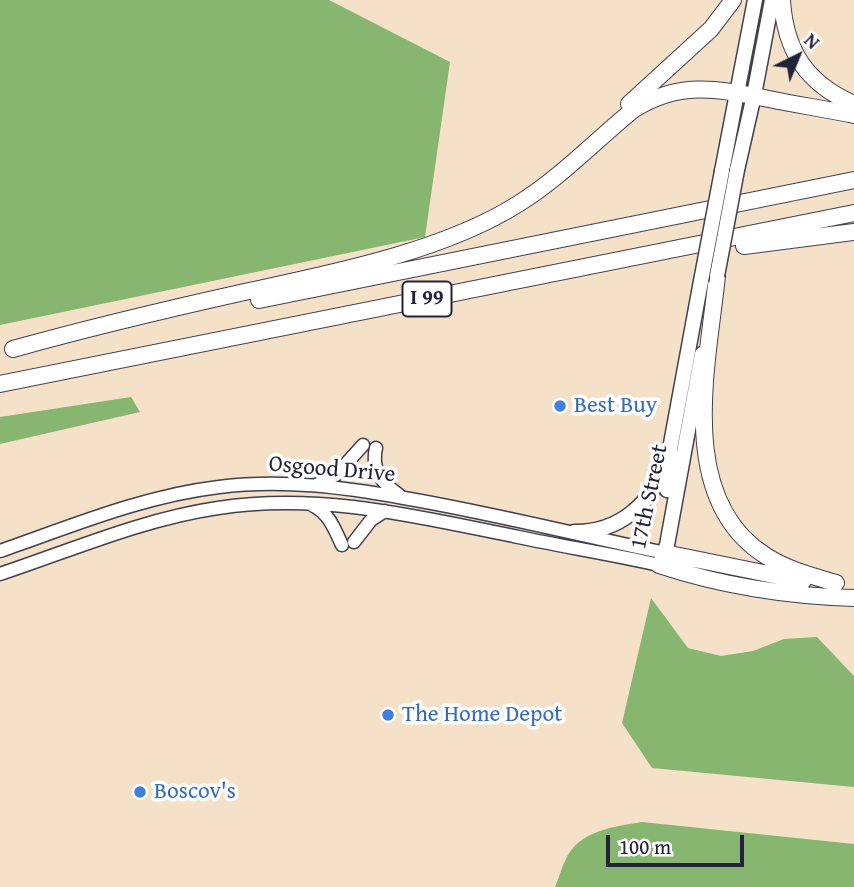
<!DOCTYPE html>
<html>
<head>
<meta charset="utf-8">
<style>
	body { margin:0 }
	#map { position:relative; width:854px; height:887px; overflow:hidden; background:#f5e1c8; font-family:"Gentium Book Plus",serif }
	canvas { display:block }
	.north { position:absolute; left:763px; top:21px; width:70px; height:70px; -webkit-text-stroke:5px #fff; paint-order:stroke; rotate:43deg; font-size:19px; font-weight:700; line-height:28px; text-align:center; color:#22223b }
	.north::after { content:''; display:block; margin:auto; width:24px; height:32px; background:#22223b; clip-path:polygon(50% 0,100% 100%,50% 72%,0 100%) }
	.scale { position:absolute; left:606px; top:835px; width:138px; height:32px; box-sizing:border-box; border:4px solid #22223b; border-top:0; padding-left:9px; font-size:21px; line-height:24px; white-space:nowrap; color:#22223b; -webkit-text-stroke:5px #fff; paint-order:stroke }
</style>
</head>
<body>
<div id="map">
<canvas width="854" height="887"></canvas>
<div class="north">N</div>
<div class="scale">100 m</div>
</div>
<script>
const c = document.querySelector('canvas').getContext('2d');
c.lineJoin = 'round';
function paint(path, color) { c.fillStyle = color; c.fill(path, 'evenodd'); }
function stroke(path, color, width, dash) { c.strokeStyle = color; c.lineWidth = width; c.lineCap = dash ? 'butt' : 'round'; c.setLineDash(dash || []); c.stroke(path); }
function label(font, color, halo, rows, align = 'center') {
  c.font = font + ' "Gentium Book Plus",serif'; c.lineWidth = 7; c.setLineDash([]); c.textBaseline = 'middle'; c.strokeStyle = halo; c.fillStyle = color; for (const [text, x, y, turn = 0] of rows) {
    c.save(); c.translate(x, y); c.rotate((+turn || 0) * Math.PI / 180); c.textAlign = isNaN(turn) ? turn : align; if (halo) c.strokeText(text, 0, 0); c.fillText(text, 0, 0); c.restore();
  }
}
paint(new Path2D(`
	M0 0H329L450 62 425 237 0 325Z
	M131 397 140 412 0 444V417Z
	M651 598 688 648 721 656 753 651 784 639 817 637 854 676V787L652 768 622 723Z
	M642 822 854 844V887H555C559 878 561 869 565 861 578 830 614 827 642 822Z`), '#86b670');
const secondary = new Path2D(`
	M376 448C371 470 382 483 399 495
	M316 485 336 475 363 445
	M312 505C329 513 334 528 342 545
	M354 542 371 520 385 511
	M0 551C72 526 143 496 219 487 282 479 343 487 404 498 492 513 578 535 665 553
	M0 574C72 550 143 519 218 508 320 492 419 517 518 537 565 547 612 554 659 565`);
const primary = new Path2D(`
	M737 170 754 95 772 0
	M722 171 755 0
	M667 490 670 472V449L701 281
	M574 532C618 533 652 504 665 464
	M661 561 667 545 702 354`);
const motorway = new Path2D(`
	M782 0C785 51 807 84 854 104
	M629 104 711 29 733 0
	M744 246 854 232
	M717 276C708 364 675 499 766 556 788 570 812 576 836 583
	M259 300 854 180
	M13 349C88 328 164 310 240 293 328 274 442 252 518 204 560 178 595 141 633 110 680 80 718 89 769 99 797 105 826 109 854 115
	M0 384 854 213
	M665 553 803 581
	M659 565C722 586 788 596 854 598`);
stroke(secondary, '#423f50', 15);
stroke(primary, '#423f50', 17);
stroke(motorway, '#423f50', 18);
stroke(secondary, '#fff', 12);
stroke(primary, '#fff', 14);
stroke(motorway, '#fff', 16);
const primaryBridge = new Path2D(`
	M717 276 737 170
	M701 281 722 171`);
stroke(primaryBridge, '#423f50', 17, []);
stroke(primaryBridge, '#fff', 14);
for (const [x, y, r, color] of [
	[560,406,7,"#3f7fe0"],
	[388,715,7,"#3f7fe0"],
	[140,792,7,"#3f7fe0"]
]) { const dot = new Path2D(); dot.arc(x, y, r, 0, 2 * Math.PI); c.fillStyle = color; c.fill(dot); stroke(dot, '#fff', 2.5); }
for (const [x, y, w] of [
	[427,299,49]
]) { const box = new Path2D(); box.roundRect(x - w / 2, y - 17.5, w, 35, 5); c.fillStyle = '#fff'; c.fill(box); stroke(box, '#22223b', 2); }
label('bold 21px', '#22223b', null, [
	["I 99",427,299]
]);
label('23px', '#366cbe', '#fff', [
	["Best Buy",574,406],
	["The Home Depot",402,715],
	["Boscov's",154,792]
], 'left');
label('23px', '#22223b', '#fff', [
	["Osgood Drive",332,470,5],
	["17th Street",650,497,-78]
]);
</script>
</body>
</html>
